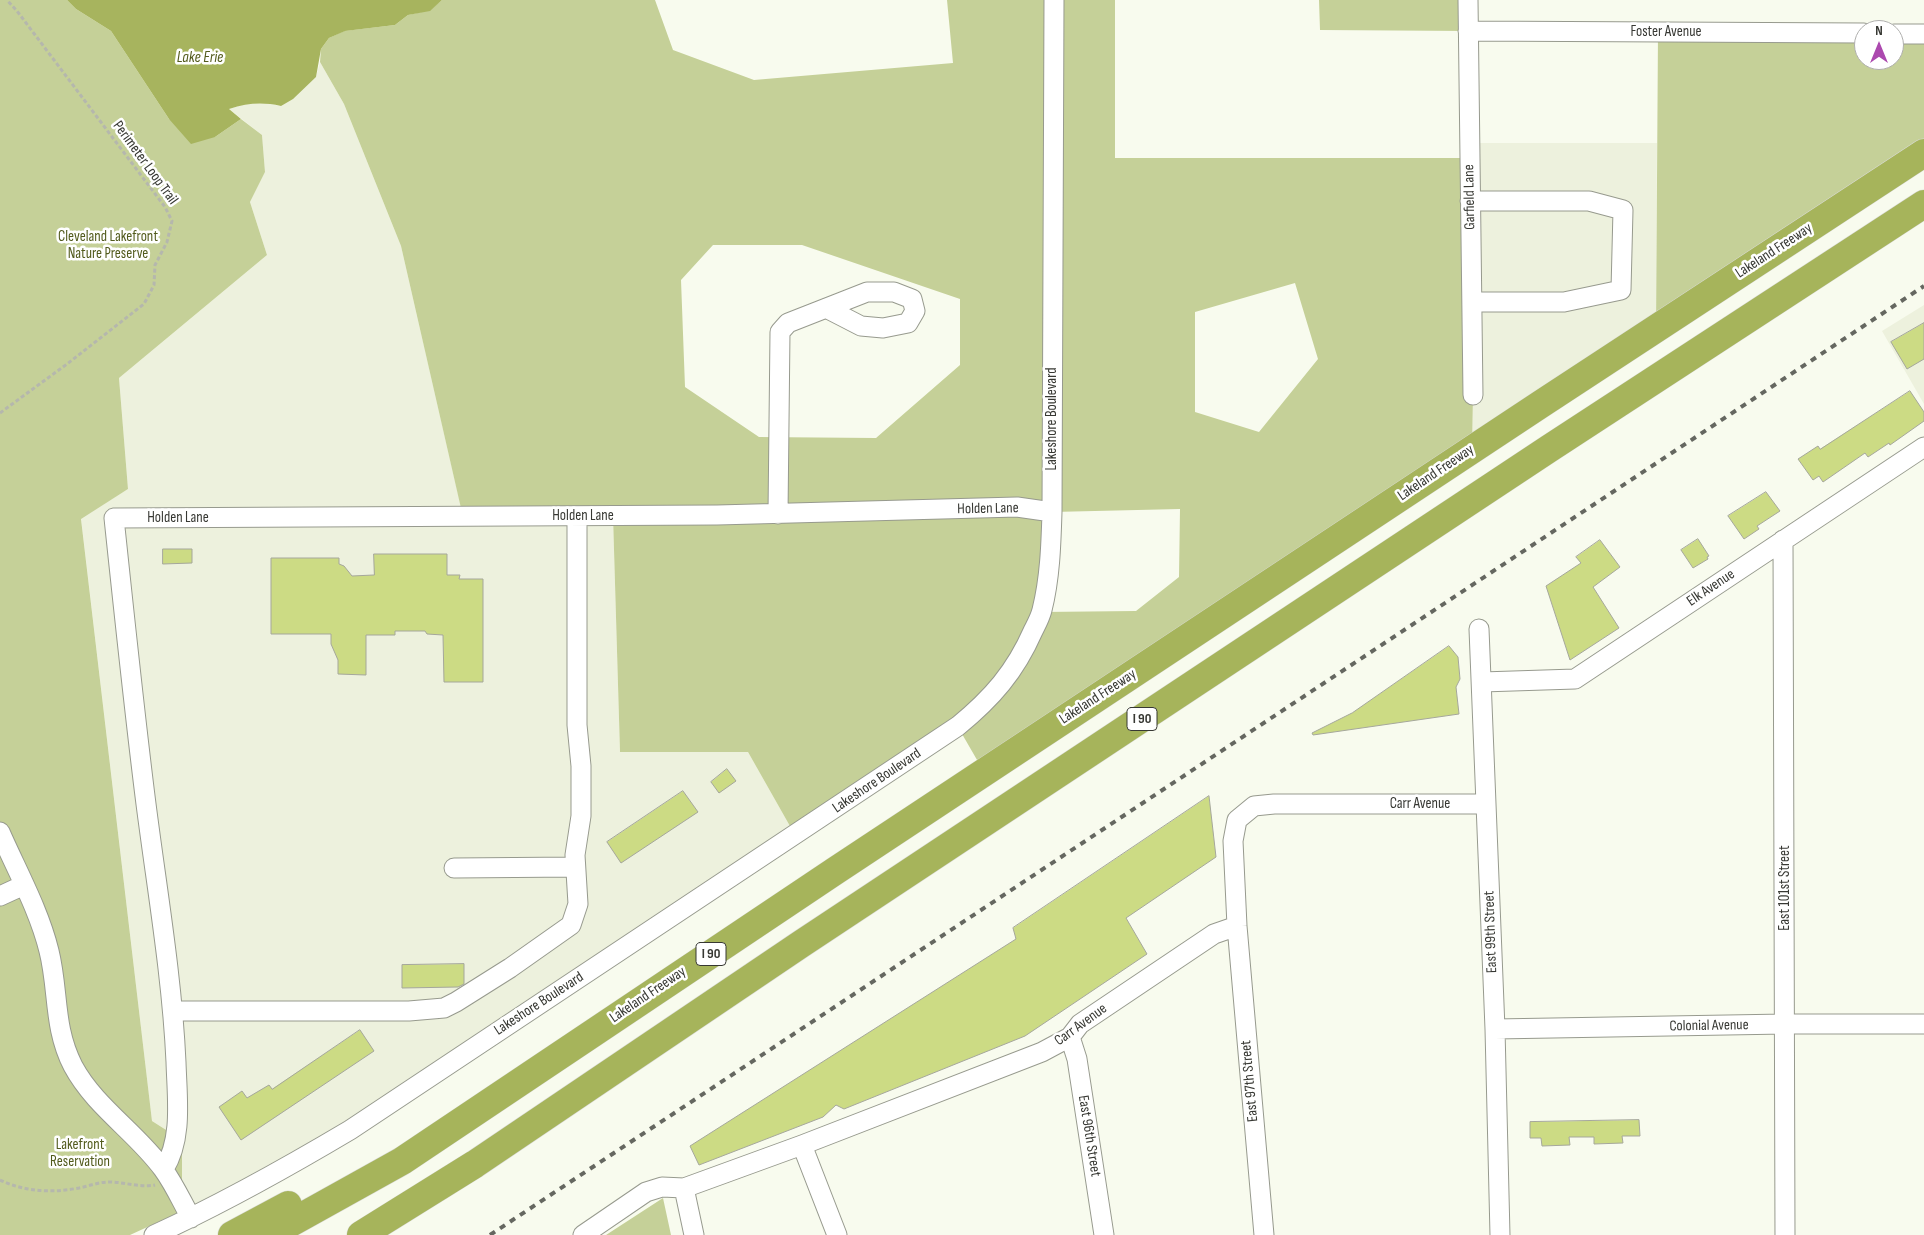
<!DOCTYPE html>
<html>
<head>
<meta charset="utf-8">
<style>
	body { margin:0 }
	#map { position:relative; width:1924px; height:1235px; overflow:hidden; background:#f8fbee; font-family:"Sofia Sans Condensed",sans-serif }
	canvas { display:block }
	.north { position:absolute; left:1854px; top:20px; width:50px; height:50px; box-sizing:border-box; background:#fff; border:1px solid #afafad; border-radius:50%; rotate:0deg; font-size:14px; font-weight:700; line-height:20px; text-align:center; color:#373833 }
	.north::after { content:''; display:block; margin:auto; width:18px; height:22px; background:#ac49af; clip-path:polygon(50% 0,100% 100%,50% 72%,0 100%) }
</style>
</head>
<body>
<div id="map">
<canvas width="1924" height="1235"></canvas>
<div class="north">N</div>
</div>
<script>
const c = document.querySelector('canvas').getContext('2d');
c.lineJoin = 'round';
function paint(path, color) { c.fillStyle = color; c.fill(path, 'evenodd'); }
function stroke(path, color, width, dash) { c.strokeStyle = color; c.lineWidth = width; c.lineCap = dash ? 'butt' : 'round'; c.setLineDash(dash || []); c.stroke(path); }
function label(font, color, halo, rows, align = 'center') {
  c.font = font + ' "Sofia Sans Condensed",sans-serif'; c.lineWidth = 5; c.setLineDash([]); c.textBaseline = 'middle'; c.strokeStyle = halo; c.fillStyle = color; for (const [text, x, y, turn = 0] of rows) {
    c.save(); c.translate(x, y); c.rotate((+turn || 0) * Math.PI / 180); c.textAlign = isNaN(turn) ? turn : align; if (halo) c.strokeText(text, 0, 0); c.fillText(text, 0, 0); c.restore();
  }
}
paint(new Path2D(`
	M320 62 344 104 401 246 463 516H613L620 752H748L795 835 350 1130 191 1218 168 1131 152 1121 81 518 128 489 119 378 267 255 250 202 265 172 262 135 229 109 248 103H265L281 106 316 77Z
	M1470 143H1657L1656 328 1472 450 1473 395Z
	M1924 305V404L1882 331Z`), '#edf1dd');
paint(new Path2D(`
	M0 0H67L76 9 111 31 169 119 215 137 241 119 262 135 265 172 250 202 267 255 119 378 128 489 81 519 152 1121 182 1140V1211L130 1235H0Z
	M442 0H655L673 50 754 80 953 63 947 0H1115V158H1470L1473 395 1472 450 984 772 958 727 795 835 748 752H620L613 516 463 517 401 246 344 104 320 62 321 49 329 38 344 31 395 25 408 15 430 10ZM713 245H802L960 299V365L876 438 759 437 685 387 681 280ZM1295 283 1318 359 1259 432 1195 412V312ZM1180 509 1179 577 1136 611 1042 612 1052 512Z
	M1319 0H1468V31L1320 30Z
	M1658 32 1864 33V60H1894V34H1924V153L1656 328Z
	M663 1198 671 1235H606Z`), '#c5d098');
paint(new Path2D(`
	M67 0H442L430 11 408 15 395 25 345 31 329 38 321 49 316 77 293 99 281 106C262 102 248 103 229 109L241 119 215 137 191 144 169 119 111 31 76 9Z`), '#a7b45e');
const building = new Path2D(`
	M1924 323V359L1907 369 1891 342Z
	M1910 391 1924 412V421L1890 445 1889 443 1868 457 1865 453 1823 482 1819 476 1813 480 1798 459 1818 446 1820 449Z
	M1766 492 1780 511 1757 526 1759 529 1744 539 1728 516Z
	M1698 539 1709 556 1707 557 1708 559 1693 568 1681 550Z
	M1600 540 1620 567 1593 587 1619 628 1570 660 1546 586 1581 563 1576 557Z
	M163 549H192V563L163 564Z
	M374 554H447V575H460L459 579H483V682H444L443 635 427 634 425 631H395V635H366V675L338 674V660L331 644V634H271V558H339V564L344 566 352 576 374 575Z
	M1449 646 1458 657 1460 679 1456 687 1459 714 1313 735 1312 733 1352 713Z
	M727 769 736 781 719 793 711 782Z
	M683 791 698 812 621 863 607 842Z
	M1209 796 1216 857 1126 918 1147 954 1025 1036 844 1109 836 1105 823 1117 699 1165 690 1146 1016 939 1013 928Z
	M464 964V984L458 987 402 988V965Z
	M360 1030 374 1051 241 1140 219 1107 242 1091 247 1098 269 1085 272 1089Z
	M1639 1120 1640 1136H1622L1623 1143 1594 1144V1137H1569L1570 1145 1542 1146 1541 1138H1530V1122Z`);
paint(building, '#ccdb84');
stroke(building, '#a5a79b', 1);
const minor = new Path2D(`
	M1468 0 1473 395
	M1468 31 1864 33
	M1894 34H1924
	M1470 201H1589L1623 210 1621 290 1564 302H1472
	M778 514 780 332 788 323 867 292H894L912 299 915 311 908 323 883 328 861 326 826 308
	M1783 540 1785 1235
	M1479 629 1495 1029 1500 1235
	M1482 682 1575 679 1924 447
	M0 832C17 871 39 910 49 951 59 991 53 1027 73 1066 95 1107 136 1132 163 1169 174 1184 182 1202 191 1218
	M454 868 575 867
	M0 896 24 885
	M174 1011H409L444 1008 456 1002 510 968 571 925 578 904 575 855 581 816V766L577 725V516
	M1495 1029 1785 1024H1924
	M1070 1037 1077 1059 1104 1235
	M802 1145 837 1235
	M164 1169C183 1138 177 1098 176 1062 172 976 157 890 146 804 134 709 124 613 114 518L717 515 1017 507 1052 512
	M684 1188 694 1235
	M154 1235C222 1204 286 1168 350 1130L958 726C992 698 1015 672 1033 631 1036 625 1040 618 1042 610 1050 578 1051 545 1052 512L1054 0
	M583 1235 646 1192 662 1187 684 1188 802 1145 1042 1052 1070 1037 1080 1024 1214 934 1237 926
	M1264 1235 1237 926 1233 841 1237 820 1254 806 1274 804H1486`);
const highway = new Path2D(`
	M232 1235 288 1205
	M269 1235 402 1161 835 871 1541 404 1924 153
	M361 1235 475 1164 801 944 1550 448 1924 204`);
stroke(minor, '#979a8e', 21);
stroke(highway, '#dbdbda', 29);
stroke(new Path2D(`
	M0 413 67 364 144 304 154 285 155 265 167 242 172 221 165 207 17 11 7 0
	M0 1180C25 1192 52 1193 79 1188 89 1186 99 1182 109 1182 125 1182 140 1188 155 1185`), '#b5b7ad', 3, [4, 2.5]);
stroke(minor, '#fff', 19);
stroke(highway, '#a6b45b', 28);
stroke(new Path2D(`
	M490 1235 1924 286`), '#656760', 4, [6, 6]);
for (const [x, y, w] of [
	[1142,719,30],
	[711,954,30]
]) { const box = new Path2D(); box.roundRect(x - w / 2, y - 11.5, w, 23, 4); c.fillStyle = '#fff'; c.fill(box); stroke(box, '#373833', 1); }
label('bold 14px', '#373833', null, [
	["I 90",1142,719],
	["I 90",711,954]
]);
label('15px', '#373833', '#fff', [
	["Foster Avenue",1666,32],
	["Perimeter Loop Trail",145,163,54],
	["Garfield Lane",1470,197,-91],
	["Lakeland Freeway",1774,251,-33],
	["Lakeshore Boulevard",1052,419,-90],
	["Lakeland Freeway",1436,473,-34],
	["Holden Lane",988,509,-1],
	["Holden Lane",583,516],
	["Holden Lane",178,518],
	["Elk Avenue",1711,588,-34],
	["Lakeland Freeway",1098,697,-33],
	["Lakeshore Boulevard",877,781,-34],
	["Carr Avenue",1420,804],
	["East 101st Street",1785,888,-90],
	["East 99th Street",1491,932,-92],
	["Lakeland Freeway",648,995,-34],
	["Lakeshore Boulevard",539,1004,-33],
	["Carr Avenue",1081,1025,-36],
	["Colonial Avenue",1709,1026,-1],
	["East 97th Street",1250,1081,-95],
	["East 96th Street",1089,1136,81]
]);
label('15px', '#525b1d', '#fff', [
	["Cleveland Lakefront",108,237],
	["Nature Preserve",108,254],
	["Lakefront",80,1145],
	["Reservation",80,1162]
]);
label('italic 16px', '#535b1d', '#fff', [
	["Lake Erie",200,58]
]);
</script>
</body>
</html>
